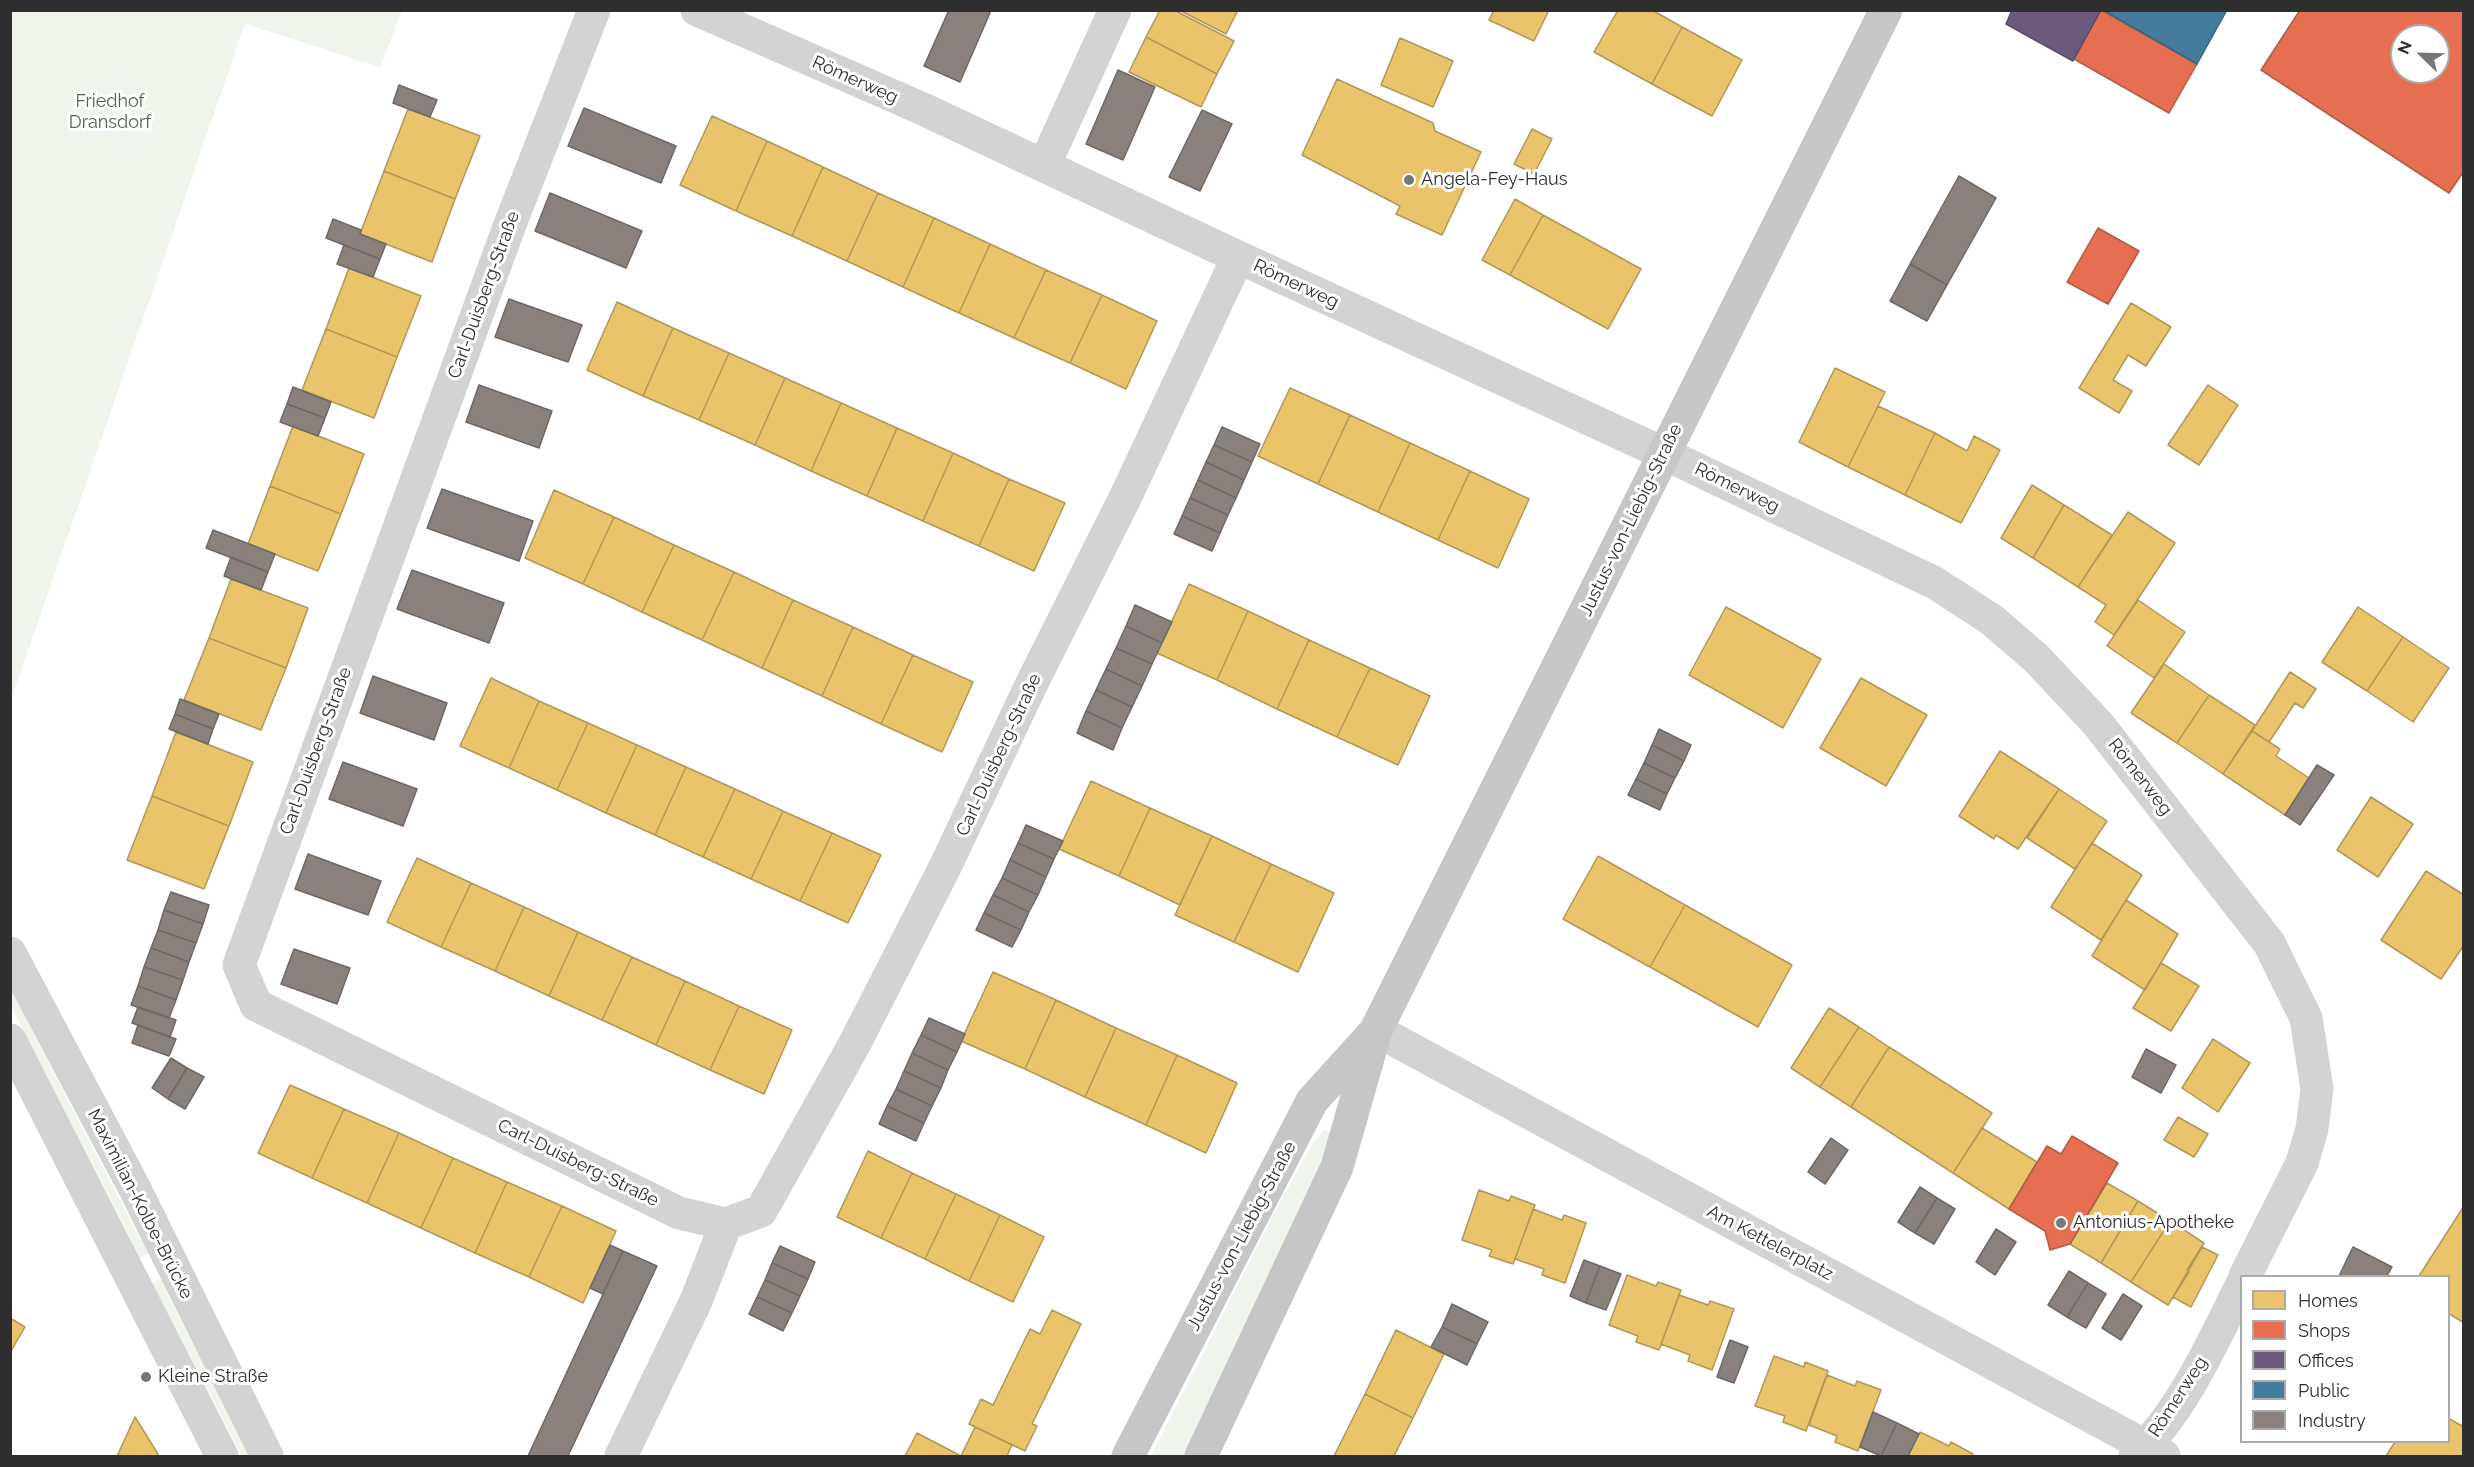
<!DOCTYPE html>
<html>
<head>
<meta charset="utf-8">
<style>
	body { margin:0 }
	#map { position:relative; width:2474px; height:1467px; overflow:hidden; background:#fff; font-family:Raleway,sans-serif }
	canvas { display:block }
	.frame { position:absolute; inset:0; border:12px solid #2e2e2e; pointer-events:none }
	.legend { position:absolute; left:2240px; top:1275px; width:210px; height:168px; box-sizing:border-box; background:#fff; border:2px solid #ababab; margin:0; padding:8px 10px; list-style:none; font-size:18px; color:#2e2e2e }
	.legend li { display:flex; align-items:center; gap:12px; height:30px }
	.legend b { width:30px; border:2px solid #ababab }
	.north { position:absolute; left:2390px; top:24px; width:60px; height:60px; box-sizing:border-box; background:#fff; border:2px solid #ababab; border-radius:50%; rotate:293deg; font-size:16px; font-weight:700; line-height:24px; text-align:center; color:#2e2e2e }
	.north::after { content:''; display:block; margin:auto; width:21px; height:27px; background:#777; clip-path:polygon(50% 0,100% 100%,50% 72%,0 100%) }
</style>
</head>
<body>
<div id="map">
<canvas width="2474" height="1467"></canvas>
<div class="frame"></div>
<ul class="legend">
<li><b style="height:16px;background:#e9c46a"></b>Homes</li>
<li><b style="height:16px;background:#e76f51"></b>Shops</li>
<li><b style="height:16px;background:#6d597a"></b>Offices</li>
<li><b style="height:16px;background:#457b9d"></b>Public</li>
<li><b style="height:16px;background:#8a817c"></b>Industry</li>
</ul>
<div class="north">N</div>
</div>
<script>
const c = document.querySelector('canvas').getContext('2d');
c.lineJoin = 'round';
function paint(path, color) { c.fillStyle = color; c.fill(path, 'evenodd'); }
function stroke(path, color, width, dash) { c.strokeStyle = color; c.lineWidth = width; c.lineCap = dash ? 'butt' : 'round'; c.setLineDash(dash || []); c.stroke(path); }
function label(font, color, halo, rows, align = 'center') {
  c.font = font + ' Raleway,sans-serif'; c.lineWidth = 6; c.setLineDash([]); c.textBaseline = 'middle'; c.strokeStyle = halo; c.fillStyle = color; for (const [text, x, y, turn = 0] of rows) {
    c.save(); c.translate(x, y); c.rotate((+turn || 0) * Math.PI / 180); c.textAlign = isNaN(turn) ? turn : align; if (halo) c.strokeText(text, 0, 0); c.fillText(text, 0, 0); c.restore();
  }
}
paint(new Path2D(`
	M11 10 402 11 380 67 245 24 11 700Z
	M10 988 137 1233 150 1253 137 1259 130 1237 11 1006Z
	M1324 1129 1330 1133 1332 1140 1186 1456H1151L1275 1211 1307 1153Z
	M163 1277 168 1296 251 1456H242L161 1300 150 1284Z`), '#eff5eb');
const homes = new Path2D(`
	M1160 10H1174L1234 41 1217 74 1146 37Z
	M1179 10H1238L1226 34Z
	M1494 10H1549L1534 41 1489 20Z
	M1618 10H1652L1682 27 1652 84 1594 52Z
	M1682 27 1742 60 1712 116 1652 84Z
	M1146 37 1217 74 1201 107 1129 72Z
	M1400 38 1453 61 1433 107 1381 85Z
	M1337 79 1433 123 1435 131 1481 152 1442 235 1396 214 1400 206 1302 155Z
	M408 109 480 136 455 199 384 171Z
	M712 116 767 141 736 211 680 185Z
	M1532 129 1552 139 1534 174 1514 164Z
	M767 141 823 167 792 236 736 211Z
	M823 167 878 193 847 261 792 236Z
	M384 171 455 199 432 262 360 234Z
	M878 193 934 218 903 287 847 261Z
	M1515 199 1543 215 1510 275 1482 260Z
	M1543 215 1641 269 1608 329 1510 275Z
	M934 218 990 244 959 313 903 287Z
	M990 244 1046 270 1014 338 959 313Z
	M349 268 421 296 397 357 326 329Z
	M1046 270 1102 295 1070 363 1014 338Z
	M1102 295 1157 321 1126 389 1070 363Z
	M617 302 673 328 643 396 587 370Z
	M2131 303 2171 327 2146 366 2128 355 2113 380 2132 391 2119 413 2079 388Z
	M673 328 729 353 699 420 643 396Z
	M326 329 397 357 374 418 302 390Z
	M729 353 785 378 755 445 699 420Z
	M1835 368 1885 392 1848 467 1799 442Z
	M785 378 841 403 811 471 755 445Z
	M2208 385 2238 405 2199 465 2168 445Z
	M1290 388 1350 415 1318 484 1258 456Z
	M841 403 897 428 867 496 811 471Z
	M1878 406 1935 433 1905 495 1848 467Z
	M1350 415 1410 443 1378 512 1318 484Z
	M293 426 364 454 341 514 270 486Z
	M897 428 953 453 923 521 867 496Z
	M1935 433 1967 451 1974 436 2000 450 1961 523 1905 495Z
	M1410 443 1470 471 1438 540 1378 512Z
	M953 453 1009 479 979 546 923 521Z
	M1470 471 1529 499 1498 568 1438 540Z
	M1009 479 1065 503 1034 571 979 546Z
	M2032 485 2064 505 2033 558 2001 538Z
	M270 486 341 514 318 571 248 544Z
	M554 490 614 517 583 584 525 558Z
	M2064 505 2112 535 2078 587 2033 558Z
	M2128 512 2175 543 2114 635 2095 622 2106 605 2078 587Z
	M614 517 674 545 642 612 583 584Z
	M674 545 734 572 702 640 642 612Z
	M734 572 793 600 762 668 702 640Z
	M231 579 308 608 286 668 209 638Z
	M1189 584 1248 611 1217 680 1157 653Z
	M793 600 853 627 822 696 762 668Z
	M2138 600 2185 632 2154 678 2107 646Z
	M1726 607 1821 659 1783 728 1689 675Z
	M2358 607 2403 637 2367 691 2322 662Z
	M1248 611 1309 640 1277 709 1217 680Z
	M853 627 913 655 881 724 822 696Z
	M2403 637 2449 668 2413 722 2367 691Z
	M209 638 286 668 261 730 184 700Z
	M1309 640 1370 668 1337 737 1277 709Z
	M913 655 973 682 942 752 881 724Z
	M2164 664 2209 695 2177 743 2131 713Z
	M1370 668 1430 696 1398 765 1337 737Z
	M2290 672 2316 689 2303 708 2295 703 2269 742 2252 731Z
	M491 678 539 701 509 768 460 746Z
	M1861 678 1927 715 1886 786 1820 748Z
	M2209 695 2255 725 2223 774 2177 743Z
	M539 701 588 723 557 790 509 768Z
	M588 723 637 745 606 813 557 790Z
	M2252 731 2280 749 2276 756 2309 778 2285 815 2223 774Z
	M176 732 253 762 229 826 152 796Z
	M637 745 686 767 655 835 606 813Z
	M2000 751 2059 789 2018 849 1996 835 1994 839 1959 816Z
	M686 767 735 789 703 857 655 835Z
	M1091 781 1150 808 1119 876 1059 849Z
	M735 789 783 811 751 879 703 857Z
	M2059 789 2107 821 2075 869 2027 838Z
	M152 796 229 826 204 889 127 860Z
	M2371 797 2413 824 2378 877 2337 850Z
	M1150 808 1212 836 1180 905 1119 876Z
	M783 811 832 833 800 901 751 879Z
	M832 833 881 855 848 923 800 901Z
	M1212 836 1271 864 1234 942 1175 915Z
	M2092 843 2142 875 2101 940 2051 907Z
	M1598 856 1685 905 1650 967 1563 919Z
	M417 858 471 883 441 947 387 922Z
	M1271 864 1334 893 1298 972 1234 942Z
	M2426 871 2464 895V945L2441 979 2381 940Z
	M471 883 524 907 495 971 441 947Z
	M2126 900 2178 934 2145 990 2092 956Z
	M1685 905 1792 965 1758 1027 1650 967Z
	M524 907 578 932 549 996 495 971Z
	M578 932 632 957 602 1020 549 996Z
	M632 957 685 981 656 1045 602 1020Z
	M2161 963 2199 986 2171 1031 2133 1008Z
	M993 972 1056 1000 1025 1069 961 1041Z
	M685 981 739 1006 710 1070 656 1045Z
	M1056 1000 1116 1028 1085 1097 1025 1069Z
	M739 1006 792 1030 764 1094 710 1070Z
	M1829 1008 1859 1027 1820 1087 1791 1068Z
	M1859 1027 1889 1047 1851 1107 1820 1087Z
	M1116 1028 1177 1055 1146 1125 1085 1097Z
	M2213 1039 2250 1063 2218 1112 2182 1088Z
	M1889 1047 1992 1113 1953 1173 1851 1107Z
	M1177 1055 1237 1083 1206 1153 1146 1125Z
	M290 1085 344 1109 312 1178 258 1153Z
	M344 1109 399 1133 367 1203 312 1178Z
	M2178 1117 2208 1134 2194 1157 2164 1140Z
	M1982 1128 2037 1162 2009 1209 1953 1173Z
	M399 1133 453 1158 421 1228 367 1203Z
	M868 1151 912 1173 881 1238 837 1217Z
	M453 1158 507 1182 475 1253 421 1228Z
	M912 1173 956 1194 925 1259 881 1238Z
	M507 1182 562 1206 529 1277 475 1253Z
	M2107 1183 2138 1201 2101 1263 2070 1244Z
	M1479 1190 1509 1201 1511 1196 1535 1205 1513 1264 1489 1256 1492 1250 1462 1240Z
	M956 1194 1000 1215 969 1281 925 1259Z
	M2138 1201 2170 1221 2131 1282 2101 1263Z
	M562 1206 616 1231 583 1303 529 1277Z
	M2464 1206V1323L2448 1313V1276H2419Z
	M1533 1209 1562 1220 1564 1215 1586 1223 1565 1283 1542 1275 1544 1269 1515 1259Z
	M1000 1215 1044 1237 1013 1302 969 1281Z
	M2170 1221 2204 1243 2187 1270 2189 1272 2168 1305 2131 1282Z
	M2202 1247 2218 1255 2191 1307 2173 1297Z
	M1627 1275 1656 1286 1658 1282 1681 1290 1659 1350 1636 1342 1638 1336 1609 1325Z
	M1679 1295 1708 1305 1710 1301 1734 1309 1712 1370 1688 1361 1690 1355 1661 1344Z
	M1052 1310 1081 1324 1032 1424 1037 1426 1025 1451 969 1424 981 1399 993 1405 1030 1329 1040 1334Z
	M10 1318 25 1327 10 1353Z
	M1396 1330 1444 1354 1413 1418 1365 1394Z
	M1774 1356 1804 1367 1805 1362 1828 1371 1806 1431 1783 1422 1785 1416 1755 1406Z
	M1827 1375 1855 1386 1857 1381 1881 1390 1858 1451 1835 1442 1837 1436 1809 1425Z
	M1365 1394 1413 1418 1394 1456H1334Z
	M135 1417 158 1454 157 1456H117Z
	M2448 1418 2464 1427V1456H2386L2395 1442H2448Z
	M975 1427 1012 1445 1007 1456H905L917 1433 961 1456Z
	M1920 1432 1949 1446 1951 1442 1973 1454 1972 1456H1908Z`);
paint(homes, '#e9c46a');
stroke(homes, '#b19758', 1.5);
const shops = new Path2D(`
	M2101 10 2197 64 2169 113 2074 59Z
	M2300 10H2464V171L2449 193 2261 70ZM2402 36H2438V72H2402Z
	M2098 228 2139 251 2108 304 2067 282Z
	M2072 1136 2118 1163 2070 1244 2050 1250 2045 1231 2009 1209 2047 1146 2061 1154Z`);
paint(shops, '#e76f51');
stroke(shops, '#b05c46', 1.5);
const offices = new Path2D(`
	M2012 10H2101L2073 61 2006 24Z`);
paint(offices, '#6d597a');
stroke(offices, '#5a4c63', 1.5);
const public = new Path2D(`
	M2103 10H2227L2197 64Z`);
paint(public, '#457b9d');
stroke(public, '#3e647c', 1.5);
const industry = new Path2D(`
	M949 10H986L990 13 960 82 924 66Z
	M1118 70 1155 87 1123 160 1086 144Z
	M399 85 437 100 430 117 393 103Z
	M584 108 676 146 661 183 568 146Z
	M1202 110 1232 124 1200 191 1169 177Z
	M1959 176 1996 198 1947 285 1910 264Z
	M550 193 642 231 626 268 535 231Z
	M333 219 361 230 360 234 386 244 380 259 326 238Z
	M344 245 380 259 373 277 337 264Z
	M1910 264 1947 285 1927 321 1890 301Z
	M509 299 582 325 568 362 495 337Z
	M479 385 552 411 539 448 466 422Z
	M293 387 331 402 325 418 287 404Z
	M287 404 325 418 318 436 280 422Z
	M1222 427 1260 444 1252 462 1214 445Z
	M1214 445 1252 462 1244 480 1206 462Z
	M1206 462 1244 480 1236 498 1198 480Z
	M1198 480 1236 498 1228 515 1190 498Z
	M442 489 533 521 519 561 427 528Z
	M1190 498 1228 515 1220 533 1182 516Z
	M1182 516 1220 533 1212 551 1174 534Z
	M213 530 275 554 268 572 206 548Z
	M231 557 268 572 261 590 224 576Z
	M412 570 504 603 489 643 397 609Z
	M1135 605 1172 622 1162 643 1126 626Z
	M1126 626 1162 643 1152 664 1116 648Z
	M1116 648 1152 664 1142 686 1106 669Z
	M1106 669 1142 686 1132 707 1096 690Z
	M373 676 447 703 434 740 360 713Z
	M1096 690 1132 707 1122 728 1086 711Z
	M180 699 219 714 213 729 175 714Z
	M1086 711 1122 728 1113 750 1077 733Z
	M175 714 213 729 208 744 169 729Z
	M1659 729 1691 745 1684 761 1652 745Z
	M1652 745 1684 761 1675 778 1644 763Z
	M343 762 417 789 403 826 329 799Z
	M1644 763 1675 778 1667 794 1636 779Z
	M2317 765 2334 775 2300 825 2285 815Z
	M1636 779 1667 794 1660 810 1628 795Z
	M1026 825 1063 841 1054 859 1018 843Z
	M1018 843 1054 859 1046 877 1010 860Z
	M308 854 381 881 368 915 295 889Z
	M1010 860 1046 877 1038 895 1002 878Z
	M1002 878 1038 895 1029 912 993 895Z
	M171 892 209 905 203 924 164 910Z
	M993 895 1029 912 1021 930 984 913Z
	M164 910 203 924 196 943 158 930Z
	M984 913 1021 930 1012 947 976 930Z
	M158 930 196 943 189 962 151 948Z
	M151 948 189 962 183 980 144 967Z
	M294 949 350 968 337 1004 281 984Z
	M144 967 183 980 176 1000 138 986Z
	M138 986 176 1000 169 1018 131 1005Z
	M138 1007 176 1020 170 1037 132 1023Z
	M929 1018 965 1034 957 1052 921 1035Z
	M138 1025 176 1039 169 1056 132 1043Z
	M921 1035 957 1052 948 1070 912 1053Z
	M2146 1049 2176 1065 2161 1093 2132 1077Z
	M912 1053 948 1070 941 1088 904 1071Z
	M171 1058 187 1068 168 1099 152 1088Z
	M187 1068 204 1077 185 1109 168 1099Z
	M904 1071 941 1088 932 1106 896 1089Z
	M896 1089 932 1106 924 1123 887 1106Z
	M887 1106 924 1123 916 1141 879 1124Z
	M1831 1138 1848 1150 1825 1184 1808 1172Z
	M1920 1187 1937 1198 1915 1233 1898 1222Z
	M1937 1198 1955 1209 1934 1244 1915 1233Z
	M1996 1229 2016 1242 1995 1275 1976 1262Z
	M610 1245 623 1251 603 1294 590 1288Z
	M780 1246 815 1262 808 1279 772 1263Z
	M2353 1247 2392 1267 2387 1276H2339Z
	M623 1251 657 1266 568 1456H528Z
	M1584 1260 1600 1266 1586 1303 1570 1296Z
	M772 1263 808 1279 800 1296 765 1280Z
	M1600 1266 1621 1274 1606 1310 1586 1303Z
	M2069 1271 2088 1283 2067 1317 2048 1305Z
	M765 1280 800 1296 792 1313 757 1297Z
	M2088 1283 2106 1294 2086 1328 2067 1317Z
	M2123 1294 2142 1306 2121 1340 2102 1328Z
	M757 1297 792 1313 783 1331 749 1314Z
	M1452 1304 1488 1322 1477 1344 1442 1327Z
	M1442 1327 1477 1344 1467 1365 1431 1347Z
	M1730 1340 1748 1347 1734 1383 1717 1377Z
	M1873 1412 1897 1423 1881 1456 1860 1447Z
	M1897 1423 1919 1434 1908 1456H1881Z`);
paint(industry, '#8a817c');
stroke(industry, '#6e6865', 1.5);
stroke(new Path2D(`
	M594 10 509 227 239 965 256 1005 679 1213 726 1224 761 1211 854 1045 945 867 1032 683 1125 498 1238 257
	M697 10 923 109 1238 257 1665 454 1935 583 1992 620 2037 659 2098 724 2269 943 2306 1018 2317 1089 2312 1129 2302 1163 2245 1276
	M1044 166 1115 10
	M10 953 135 1189 267 1456
	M1376 1030 2164 1456
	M10 1040 222 1456
	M621 1456 696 1301 726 1224
	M2135 1456C2183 1411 2212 1343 2242 1284`), '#d3d3d3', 33);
stroke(new Path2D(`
	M1128 1456 1312 1101 1371 1036
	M1201 1456 1337 1167 1376 1030 1886 10`), '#c6c6c6', 33);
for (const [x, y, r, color] of [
	[1409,180,6,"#777"],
	[2061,1223,6,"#777"],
	[146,1377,6,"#777"]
]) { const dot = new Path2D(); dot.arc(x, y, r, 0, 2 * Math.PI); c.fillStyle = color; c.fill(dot); stroke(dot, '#fff', 2); }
label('18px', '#2e2e2e', '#fff', [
	["Römerweg",855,80,24],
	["Römerweg",1296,284,25],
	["Carl-Duisberg-Straße",484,295,-70],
	["Römerweg",1737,488,26],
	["Justus-von-Liebig-Straße",1631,520,-64],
	["Carl-Duisberg-Straße",316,751,-70],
	["Carl-Duisberg-Straße",999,755,-65],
	["Römerweg",2140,777,52],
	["Carl-Duisberg-Straße",578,1163,26],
	["Maximilian-Kolbe-Brücke",140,1204,63],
	["Justus-von-Liebig-Straße",1242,1236,-62],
	["Am Kettelerplatz",1770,1243,28],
	["Römerweg",2178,1397,-57]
]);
label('18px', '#4c6a3a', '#fff', [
	["Friedhof",110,102],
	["Dransdorf",110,123]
]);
label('18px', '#2e2e2e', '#fff', [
	["Angela-Fey-Haus",1421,180],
	["Antonius-Apotheke",2073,1223],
	["Kleine Straße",158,1377]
], 'left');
</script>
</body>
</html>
